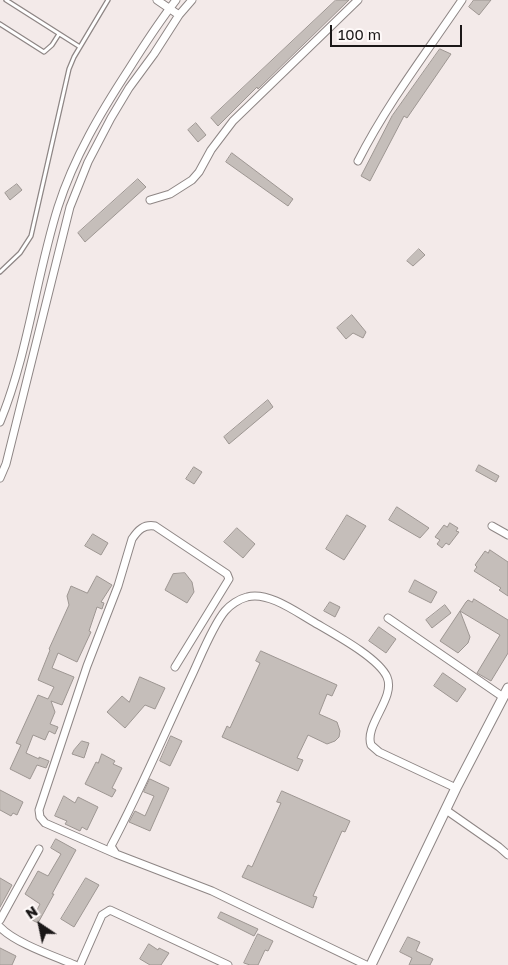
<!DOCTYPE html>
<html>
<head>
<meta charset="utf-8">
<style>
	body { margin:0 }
	#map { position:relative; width:508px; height:965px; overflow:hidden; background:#f3eae9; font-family:"Golos Text",sans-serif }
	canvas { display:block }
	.north { position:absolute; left:15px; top:900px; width:50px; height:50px; -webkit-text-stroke:4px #fef9f8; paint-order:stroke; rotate:326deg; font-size:14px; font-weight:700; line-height:20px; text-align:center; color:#1b1818 }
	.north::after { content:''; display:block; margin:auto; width:18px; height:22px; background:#1b1818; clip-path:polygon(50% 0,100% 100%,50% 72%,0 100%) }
	.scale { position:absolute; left:330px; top:25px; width:132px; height:22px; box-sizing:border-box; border:2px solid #1b1818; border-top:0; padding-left:6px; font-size:15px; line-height:18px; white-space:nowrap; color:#1b1818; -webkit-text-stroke:4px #fef9f8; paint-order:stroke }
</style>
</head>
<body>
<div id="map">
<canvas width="508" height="965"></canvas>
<div class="north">N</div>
<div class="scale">100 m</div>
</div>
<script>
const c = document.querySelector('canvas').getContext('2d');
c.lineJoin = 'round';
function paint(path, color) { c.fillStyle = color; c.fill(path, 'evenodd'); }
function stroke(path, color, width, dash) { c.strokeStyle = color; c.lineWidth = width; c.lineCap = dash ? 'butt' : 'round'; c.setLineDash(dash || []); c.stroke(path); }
const building = new Path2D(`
	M336 0H349L258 89 257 87 218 126 211 118Z
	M474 0H491L479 15 469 7Z
	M440 49 451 54 407 118 404 116 370 181 361 176 392 116Z
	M196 123 206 135 198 142 188 130Z
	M232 153 293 199 288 206 226 162Z
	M138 179 146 187 85 242 78 233Z
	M17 184 22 190 10 200 5 193Z
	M419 249 425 255 413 266 407 261Z
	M352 315 366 332 363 338 353 333 346 339 337 328Z
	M268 400 273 407 229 444 224 437Z
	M479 465 499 476 496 482 476 471Z
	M194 467 202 472 194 484 186 479Z
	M397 507 429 528 420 538 389 520Z
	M347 515 366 526 344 560 326 549Z
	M450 523 458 528 456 531 459 532 449 545 446 543 442 548 437 544 440 540 435 537 444 525 447 527Z
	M237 528 255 544 243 558 224 542Z
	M93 534 108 543 101 555 85 546Z
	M490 550 508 562V596L499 590 501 588 474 571 477 567 475 565 485 551 488 553Z
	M185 573 192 582 194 592 187 603 165 590 173 574Z
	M97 576 112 585 101 602 104 603 102 609 97 607 89 631 91 632 77 662 58 653 52 668 74 677 62 705 51 701 55 712 50 724 58 727 55 734 49 731 45 740 33 735 26 753 39 759V757L49 761 46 768 37 765 30 779 10 769 21 745 16 743 38 695 48 699 54 687 38 680 50 650 49 649 69 605 67 596 71 586 87 593Z
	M415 580 437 592 431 603 409 592Z
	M474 599 508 620V653L491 681 477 673 500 635 460 611 470 637 468 643 458 653 440 641 466 602 468 600 472 602Z
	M330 602 340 607 335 617 324 611Z
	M445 605 451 613 432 628 426 620Z
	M379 627 396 639 386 653 369 641Z
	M261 651 337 685 332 696 327 694 319 714 337 722 340 731 339 737 335 741 327 744 308 735 297 758 303 760 298 771 222 737 227 726 230 728 260 663 256 661Z
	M443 673 466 689 457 702 434 686Z
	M140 677 165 688 155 709 145 705 125 728 107 712 122 696 129 702Z
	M171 736 182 741 170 766 160 761Z
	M82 741 89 743 84 758 72 754 74 750Z
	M102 754 115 761 113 764 122 768 112 788 116 790 112 797 85 784 96 762 98 763Z
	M150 779 169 788 150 831 129 822 135 811 145 816 154 796 144 792Z
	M0 790 23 802 17 815 13 813 11 816 0 810Z
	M282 791 350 821 345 832 342 831 313 896 317 897 313 908 242 877 248 865 252 867 281 803 277 802Z
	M64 796 75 803 78 797 98 807 87 830 82 827 80 831 65 824 67 821 55 816Z
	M56 839 76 850 52 894H54L38 923 32 920 40 904 25 894 38 871 48 876 61 854 51 848Z
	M0 878 12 885 0 907Z
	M86 878 99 885 74 927 61 919Z
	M221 912 258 929 254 936 218 918Z
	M258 934 273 941 268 951 265 950 258 965H250L244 963Z
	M408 937 420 942 416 951 433 959 430 965H409L412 958 400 952Z
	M149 944 158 950 159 948 169 953 161 965H150L140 959Z
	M0 948 16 956 12 965H0Z`);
paint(building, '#c5beba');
stroke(building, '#9d9692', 1);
const service = new Path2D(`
	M6 0 80 47
	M0 24 44 52 52 45 59 34
	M0 272 20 253 31 236 69 69 74 57 108 0`);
const minor = new Path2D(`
	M157 0 179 15
	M358 161C387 104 426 53 462 0
	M150 200 170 194 192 180 199 172 211 150 233 121 358 0
	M0 422C28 354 36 277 58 207 74 157 101 112 129 69 144 45 159 22 176 0
	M0 478 6 464 70 207 88 162 111 118 129 88 154 54 179 15 192 0
	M492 526 508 535
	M388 618 503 697
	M446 810 499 847 508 855
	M116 854 45 823 40 817 39 810 87 666 118 586 132 539C138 530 144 524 155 526L227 574 229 579 175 667
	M0 920 39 849
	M0 927C15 943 54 956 75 965
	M80 965 102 915 110 910 228 965
	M366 965 212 891 116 854 111 846C141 790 165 732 192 675 200 658 213 625 225 611 230 605 239 599 247 597 267 591 295 611 312 621 332 633 378 657 387 677 396 698 364 725 371 745L379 752 456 788`);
const tertiary = new Path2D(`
	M371 965 456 788 508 688`);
stroke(service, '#8e8685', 5.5);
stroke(minor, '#8e8685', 9);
stroke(tertiary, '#8e8685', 11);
stroke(service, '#fff', 3);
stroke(minor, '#fff', 7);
stroke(tertiary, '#fff', 9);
</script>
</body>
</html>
